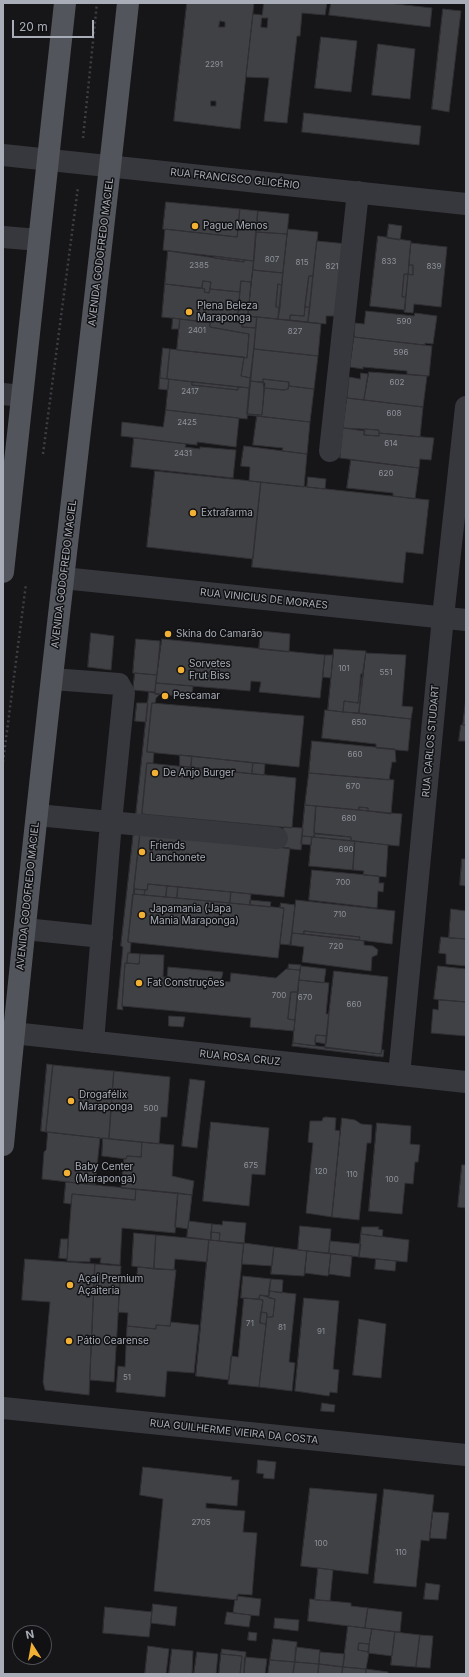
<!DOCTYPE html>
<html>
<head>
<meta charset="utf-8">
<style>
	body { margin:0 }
	#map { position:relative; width:469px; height:1677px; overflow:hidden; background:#161618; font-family:Inter,sans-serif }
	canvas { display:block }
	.frame { position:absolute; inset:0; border:4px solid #a8adb8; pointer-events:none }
	.north { position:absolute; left:12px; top:1625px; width:40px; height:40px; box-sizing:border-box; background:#111113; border:1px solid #4d4f55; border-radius:50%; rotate:349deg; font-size:11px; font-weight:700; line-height:16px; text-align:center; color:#a8adb8 }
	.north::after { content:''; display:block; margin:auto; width:14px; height:18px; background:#f2b134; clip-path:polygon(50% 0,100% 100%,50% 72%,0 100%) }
	.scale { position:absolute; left:12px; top:20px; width:82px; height:18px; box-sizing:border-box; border:2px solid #a8adb8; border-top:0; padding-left:5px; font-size:12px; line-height:14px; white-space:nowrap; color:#a8adb8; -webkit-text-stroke:3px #111113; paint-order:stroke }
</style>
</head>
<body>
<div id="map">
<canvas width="469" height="1677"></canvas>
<div class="frame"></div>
<div class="north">N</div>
<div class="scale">20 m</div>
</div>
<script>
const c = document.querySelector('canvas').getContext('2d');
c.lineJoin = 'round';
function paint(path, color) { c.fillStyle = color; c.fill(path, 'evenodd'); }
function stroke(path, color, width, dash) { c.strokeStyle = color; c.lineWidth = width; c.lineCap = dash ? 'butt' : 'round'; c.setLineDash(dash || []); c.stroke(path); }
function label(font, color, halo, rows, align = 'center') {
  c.font = font + ' Inter,sans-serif'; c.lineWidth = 3; c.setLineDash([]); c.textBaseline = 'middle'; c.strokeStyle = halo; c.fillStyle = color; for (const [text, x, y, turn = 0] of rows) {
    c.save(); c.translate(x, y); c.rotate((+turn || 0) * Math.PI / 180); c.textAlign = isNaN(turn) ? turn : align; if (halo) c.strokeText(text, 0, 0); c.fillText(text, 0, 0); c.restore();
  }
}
const building = new Path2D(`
	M187 3H254L240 129 174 121ZM220 21 225 22V27H219ZM211 101H216V106H211Z
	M264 3H327L325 15 302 13 300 36H297L287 123 264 121 269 78 246 77 253 14 262 15ZM262 18H268L267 28 261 27Z
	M331 3H387L432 8 430 27 329 15Z
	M443 9 461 11 449 112 432 109Z
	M321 37 357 41 351 92 315 88Z
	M378 44 415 49 410 99 372 95Z
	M304 113 421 126 419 145 302 132Z
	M166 202 240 209 237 237 163 229Z
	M240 209 258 211 254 261 163 250 165 229 237 237Z
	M258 211 289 214 287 234 256 232Z
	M389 224 402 226 400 240 387 238Z
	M288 229 318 232 313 276H309L304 316 290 315V320L278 319Z
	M256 232 287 234 283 273 253 270Z
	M378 236 411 241 408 274H404L402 297H406L405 310 370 306Z
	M317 241 348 244 336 316H326V324L308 322Z
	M411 243 447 247 441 307 414 304 413 313 404 312 408 274 413 275V265H409Z
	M168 251 244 262V260L254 261 251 282 241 281 240 292 210 289 211 282 203 281 202 288 165 284Z
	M214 256 244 260V262L214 258Z
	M409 265H413V275L408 274 406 297H402L404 274H408Z
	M253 270 283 273 282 285 278 284 276 307 280 308 278 319 248 316Z
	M309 276H313L310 307H305Z
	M203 281 211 282 209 293 204 292 205 289 202 288Z
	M241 281 251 282 248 316 257 317 243 316 242 327 256 328 251 378 241 376 244 357 247 358 249 334 210 327V323L207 322 208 320 237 322Z
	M165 284 205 289 204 292 209 293 210 289 240 292 237 322 208 320 207 322 162 317Z
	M278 284 282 285 280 308 276 307Z
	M305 307H310L308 322 290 320V315L304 316Z
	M366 311 414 316 415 313 437 316 433 344 425 343V345L354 337 355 323 364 324Z
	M243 316 257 317 256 328 242 327Z
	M257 317 321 324 318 356 254 349Z
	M173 318 180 319 179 329H172Z
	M180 319 210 323V327L249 334 247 358 177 350Z
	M354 337 432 346 429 376 407 374V371L363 367V369L350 367Z
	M163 348 170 349 167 379 160 378Z
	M170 349 244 357 241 376 251 378 250 388 167 379Z
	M254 349 318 356 314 389 289 386V382L263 379V382L250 381Z
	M369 372 427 376 423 407 364 400Z
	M361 373 368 374 364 400 347 398 349 377 360 379Z
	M160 378 169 379 168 390 159 389Z
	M169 379 192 382V385L238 390V387L250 388 247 419 166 410Z
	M263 379 289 382 288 389 284 390 264 388Z
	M250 381 265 383 262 415 247 414Z
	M192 382 238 387V390L192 385Z
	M289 386 314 389 310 422 247 415V414L262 415 264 388 284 390 288 389Z
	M347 398 423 407 420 437 379 433V430L343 428Z
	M166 410 239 418 236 447 197 442V445L121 436 122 422 163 427Z
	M257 416 310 422 307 454 282 451 283 448 253 445Z
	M343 428 365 431 364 435 379 436V433L434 438 431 460 420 459 419 468 340 458Z
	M365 429 379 430V436L364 435Z
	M134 438 186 444 185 447 200 449V447L236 450 233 478 131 467Z
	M244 446 307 454 304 487 249 481 250 467 241 466Z
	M351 460 419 468 415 499 393 496V493L347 488Z
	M155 471 261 482 253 559 147 547Z
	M308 477 326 479 325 489 307 487Z
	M261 482 429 500 423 554 406 552 403 583 252 567Z
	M261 631 290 634 289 652 259 649Z
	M91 633 114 636 111 670 88 667Z
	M136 639 160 641 157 675 133 673Z
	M162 639 325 655 320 698 259 692 261 682 251 681 250 691 156 683Z
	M334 649 366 651 358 703 344 701 343 712 328 710Z
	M366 653 406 655 402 706 413 707 411 719 359 713Z
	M325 655H333L331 678 323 677Z
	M135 673 157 675 155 692 133 690Z
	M361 674H363L359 713 343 712 344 701 358 703Z
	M156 683 193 686 192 697 155 694Z
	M149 692 160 694 156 698 155 703H152L147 752H154L153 763H147L142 814H145V816L136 815Z
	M466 698V725H463Z
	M137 703H148L146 722 135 721Z
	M152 703 304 716 299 767 147 752Z
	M325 710 411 719 408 751 376 748V744L322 738Z
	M461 725H466V741H459Z
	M312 741 395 749 396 762H392L389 780 309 773Z
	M180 755 192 756 191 767 180 766Z
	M192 756 253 763 252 774 191 767Z
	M147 763 296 778 292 828 142 814Z
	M253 763 265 764 264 775 252 774Z
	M309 773 394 780 391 814 368 811V808L359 807V810L305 805Z
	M305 805 316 806 314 837 302 836Z
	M316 806 402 814 399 846 351 841V837L314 833Z
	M359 807 368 808V811L359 810Z
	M284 827 303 828 301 850 283 848Z
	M134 829 140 834 128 942 131 943 130 953H128L127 963H125L122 1006 123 1010 117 1009 123 947 121 946Z
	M140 834 290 848 284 897 148 884 147 890 134 889Z
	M315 834 351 837V841L314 837Z
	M302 836 312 837 311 845 301 844Z
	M312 837 355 841 353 870 309 866Z
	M355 841 388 845 386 877 363 875 364 871 353 870Z
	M462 859H466V886L460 885Z
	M312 870 379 876V883H384L383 892 378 891 377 908 309 900Z
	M148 884 167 886 166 897 144 895 145 890H147Z
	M167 886 178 887 177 898 166 897Z
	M178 887 231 892 230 903 177 898Z
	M135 889 145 890 144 895 134 894Z
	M231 892 251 894 250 905 230 903Z
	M133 894 284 908 278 958 128 942Z
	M250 900 271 902 270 907 250 905Z
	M296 900 395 911 392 944 359 940 360 937 304 931V934L292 933Z
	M281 903 295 905 291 945 280 944 284 908H280Z
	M451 909 466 911V939L449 938Z
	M304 931 360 937 359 940 304 934Z
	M292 933 364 941V945L373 946 378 950 377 955 372 957 371 971 302 962 304 947 290 945Z
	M441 937 466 939V966L446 964V954L439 953Z
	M128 953 140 954 139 964 127 963Z
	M140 954 164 955 163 977H167L168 967 223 972 221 981 230 982 231 973 276 978 286 969 300 970 298 992H291L288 1019 295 1020 294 1031 250 1027 251 1018 122 1006 125 963 139 964Z
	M289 964 301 965 300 970 288 969Z
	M301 966 326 969 324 983 299 980Z
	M438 966 466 969V1002L434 999Z
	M334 971 388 977 381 1054 325 1048Z
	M299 980 329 983 326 1014H329L327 1036 316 1035 315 1046 293 1043Z
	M291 992H298L295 1020 288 1019Z
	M439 1000 466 1002V1036L431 1033 433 1009 438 1010Z
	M169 1016 185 1017 183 1027 169 1026Z
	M316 1035 327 1036 326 1044 315 1042Z
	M293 1043 381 1054 382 1050H384L383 1057 292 1046Z
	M47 1064 53 1065 46 1132 41 1131Z
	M53 1065 114 1071 109 1139 46 1132Z
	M114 1071 170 1077 167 1117H161L159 1144 109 1139Z
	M190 1079 205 1081 197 1148 182 1146Z
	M326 1117 336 1118 335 1130 340 1131 332 1217 306 1213 313 1143 308 1142 310 1121H322L323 1118Z
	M342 1118 355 1120 361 1124 372 1125 371 1143H367L359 1220 332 1217Z
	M211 1122 269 1128 265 1175 252 1174 249 1206 203 1201Z
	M377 1123 411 1126 410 1144 420 1145 418 1162H415L413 1184 405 1183 402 1214 369 1211Z
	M48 1132 100 1138 95 1185 42 1179 44 1152 46 1150Z
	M103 1138 142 1142 141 1157 127 1156 126 1159 102 1156Z
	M142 1142 174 1145 172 1176 194 1181 192 1195 121 1188 124 1158 126 1159 127 1156 141 1157Z
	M462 1165H466V1208L458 1207Z
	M66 1182 136 1189 135 1200 72 1194 71 1204 64 1203Z
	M136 1189 178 1193 175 1233 122 1228 120 1265 100 1263 101 1258H90V1262L67 1261 72 1194 135 1200Z
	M178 1193 192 1195 188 1229 175 1227Z
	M189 1221 212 1224 211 1240 187 1237Z
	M223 1221 246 1223 244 1244 219 1241 220 1233 211 1232 212 1224 222 1225Z
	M300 1226 331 1229 329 1253 298 1250Z
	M362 1227H379L378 1229 383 1230 382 1237 361 1234Z
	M211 1232 220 1233 219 1241 211 1240Z
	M134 1233 156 1235 154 1269 132 1266Z
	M361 1234 409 1240 407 1262 359 1257Z
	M156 1235 209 1240 207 1262 175 1259 174 1270 154 1269Z
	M61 1239H68L67 1259 59 1258Z
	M209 1240 244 1243 229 1380 196 1376Z
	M330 1241 361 1244 359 1257 329 1253Z
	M244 1243 274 1247 272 1266 242 1264Z
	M274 1247 307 1251 304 1276 271 1274Z
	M307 1251 331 1254 328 1276 305 1273Z
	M331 1254 352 1256 350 1277 329 1274Z
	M25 1259 95 1264 89 1395 45 1390 43 1382 50 1302 22 1300Z
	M376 1259 396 1261 395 1271 375 1269Z
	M95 1264 121 1266 114 1382 90 1380Z
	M138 1267 176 1270 170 1326 156 1325V1329L127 1326 128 1313 118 1312 120 1279 136 1281Z
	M243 1276 271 1279 269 1296 260 1295 259 1299 241 1298Z
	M271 1279 283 1280 282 1293 269 1291Z
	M269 1291 296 1294 289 1362 295 1363 292 1391 259 1387 267 1317H273L275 1299 269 1298Z
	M260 1295 275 1299 273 1317H267V1313L261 1312 263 1300 259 1299Z
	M244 1298 263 1300 260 1323 266 1324 259 1387 228 1384 231 1356 238 1357Z
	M304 1298 339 1301 333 1369 339 1370 337 1393 330 1392 329 1396 295 1391Z
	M261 1312 267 1313 266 1324 260 1323Z
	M359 1319 386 1324 381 1378 353 1375Z
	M171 1322 199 1325 194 1373 167 1371 165 1397 116 1392 118 1366 125 1367 127 1326 156 1329V1325L170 1326Z
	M322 1403 335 1405 334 1412 321 1411Z
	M258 1460 276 1462 274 1479 263 1478 264 1474 257 1473Z
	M143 1467 232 1477 231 1480H239L237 1506 206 1503V1508L245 1511 243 1532 257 1533 252 1595 238 1594 237 1600 154 1591 163 1499 140 1495Z
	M310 1488 377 1494 368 1574 301 1566Z
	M384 1489 434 1495 429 1541 421 1540 416 1587 374 1583Z
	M433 1512 449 1513 446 1539 430 1538Z
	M318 1568 333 1570 330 1601 315 1600Z
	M426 1583 440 1585 438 1600 424 1599Z
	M237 1596 261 1599 259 1616 233 1613 235 1599 237 1600Z
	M310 1599 351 1603V1606L368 1608 365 1628 308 1621Z
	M153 1604 177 1607 175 1626 151 1623Z
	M105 1607 152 1612 149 1637 103 1633Z
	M368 1608 402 1612 400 1632 365 1628Z
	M227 1612 251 1615 249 1627 225 1624Z
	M275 1618 299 1620 298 1631 274 1628Z
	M348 1626 372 1629 369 1644 359 1643 358 1650 369 1652 366 1669 343 1667Z
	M372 1629 395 1632 392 1656 368 1653Z
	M249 1632 257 1633 256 1641 248 1640Z
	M395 1632 420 1635 416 1667 391 1665Z
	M420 1635 433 1636 430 1668 416 1667Z
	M273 1639 297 1642 295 1662 270 1660Z
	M359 1643 369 1644V1652L358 1650Z
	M148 1646 169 1649 166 1674H145Z
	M296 1647 320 1650 319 1664 295 1662Z
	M172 1649 193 1651 192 1674H169Z
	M222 1649 246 1652 244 1674H240L242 1656 221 1654Z
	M197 1652 218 1654 216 1674H194Z
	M320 1652 345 1654 343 1667 319 1664Z
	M221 1654 242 1656 240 1674H219Z
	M245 1657 267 1659 265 1674H244Z
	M270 1660 295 1662 293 1674H268Z
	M295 1662 319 1664 318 1674H293Z
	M319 1664 343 1667 342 1674H318Z
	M343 1667 366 1669V1674H342Z
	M366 1669 388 1672V1674H366Z`);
paint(building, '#404145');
stroke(building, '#303034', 1);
stroke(new Path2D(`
	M83 138 97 3
	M43 454 78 187
	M3 762 26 584`), '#3d3f44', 2.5, [2, 3]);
stroke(new Path2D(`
	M3 155 466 204
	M3 237 39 240
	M3 394 22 396
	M330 451 358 192
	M63 578 466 620
	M52 679 119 684 124 693 111 822 93 1042
	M37 815 277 838
	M25 929 102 937
	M13 1033 466 1082
	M399 1075 443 617 466 407
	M3 1408 466 1455`), '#37383d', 22);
stroke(new Path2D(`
	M3 572 65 3
	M3 1145C39 764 87 384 128 3`), '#53555c', 22);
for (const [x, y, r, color] of [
	[195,226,4,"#f2b134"],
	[189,312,4,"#f2b134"],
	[193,513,4,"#f2b134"],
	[168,634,4,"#f2b134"],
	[181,670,4,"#f2b134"],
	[165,696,4,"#f2b134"],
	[155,773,4,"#f2b134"],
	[142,852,4,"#f2b134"],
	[142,915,4,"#f2b134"],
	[139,983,4,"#f2b134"],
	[71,1101,4,"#f2b134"],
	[67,1173,4,"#f2b134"],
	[70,1285,4,"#f2b134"],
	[69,1341,4,"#f2b134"]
]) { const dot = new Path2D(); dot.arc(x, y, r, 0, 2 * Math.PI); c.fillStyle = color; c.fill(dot); stroke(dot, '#111113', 1.5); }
label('8px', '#8e929b', null, [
	["2291",214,65],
	["807",272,260],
	["833",389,262],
	["815",302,263],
	["2385",199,266],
	["821",332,267],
	["839",434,267],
	["590",404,322],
	["2401",197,331],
	["827",295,332],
	["596",401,353],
	["602",397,383],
	["2417",190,392],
	["608",394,414],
	["2425",187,423],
	["614",391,444],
	["2431",183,454],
	["620",386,474],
	["101",344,669],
	["551",386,673],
	["650",359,723],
	["660",355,755],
	["670",353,787],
	["680",349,819],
	["690",346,850],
	["700",343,883],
	["710",340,915],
	["720",336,947],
	["700",279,996],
	["670",305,998],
	["660",354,1005],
	["500",151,1109],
	["675",251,1166],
	["120",321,1172],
	["110",352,1175],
	["100",392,1180],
	["71",250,1324],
	["81",282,1328],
	["91",321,1332],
	["51",127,1378],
	["2705",201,1523],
	["100",321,1544],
	["110",401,1553]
]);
label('10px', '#a8adb8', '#111113', [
	["RUA FRANCISCO GLICÉRIO",235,179,6],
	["AVENIDA GODOFREDO MACIEL",101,252,-83],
	["AVENIDA GODOFREDO MACIEL",64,574,-83],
	["RUA VINICIUS DE MORAES",264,599,6],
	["RUA CARLOS STUDART",431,741,-85],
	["AVENIDA GODOFREDO MACIEL",28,896,-84],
	["RUA ROSA CRUZ",240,1058,6],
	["RUA GUILHERME VIEIRA DA COSTA",234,1432,6]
]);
label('10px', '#a8adb8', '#111113', [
	["Pague Menos",203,226],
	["Plena Beleza",197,306],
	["Maraponga",197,318],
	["Extrafarma",201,513],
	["Skina do Camarão",176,634],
	["Sorvetes",189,664],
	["Frut Biss",189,676],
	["Pescamar",173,696],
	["De Anjo Burger",163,773],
	["Friends",150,846],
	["Lanchonete",150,858],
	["Japamania (Japa",150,909],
	["Mania Maraponga)",150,921],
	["Fat Construções",147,983],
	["Drogafélix",79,1095],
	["Maraponga",79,1107],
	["Baby Center",75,1167],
	["(Maraponga)",75,1179],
	["Açaí Premium",78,1279],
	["Açaiteria",78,1291],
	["Pátio Cearense",77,1341]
], 'left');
</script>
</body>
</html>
